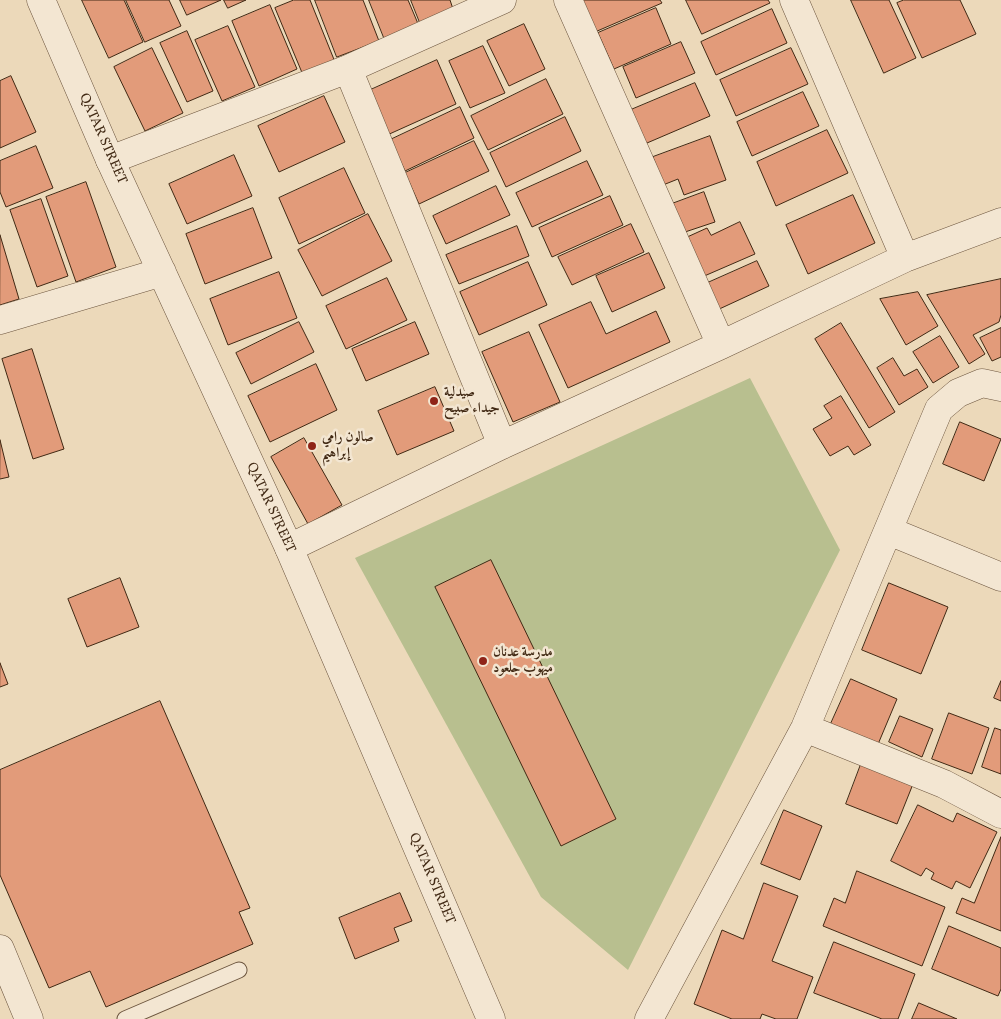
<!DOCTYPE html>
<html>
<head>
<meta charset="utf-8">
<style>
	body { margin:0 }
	canvas { display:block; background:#ecd9ba }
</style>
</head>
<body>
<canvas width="1001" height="1019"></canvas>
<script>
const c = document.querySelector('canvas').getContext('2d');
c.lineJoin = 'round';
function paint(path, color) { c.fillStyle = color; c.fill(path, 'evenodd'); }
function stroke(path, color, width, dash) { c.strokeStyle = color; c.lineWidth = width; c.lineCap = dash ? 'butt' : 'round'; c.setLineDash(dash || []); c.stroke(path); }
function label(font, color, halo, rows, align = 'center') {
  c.font = font + ' Vollkorn,Amiri,serif'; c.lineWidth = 5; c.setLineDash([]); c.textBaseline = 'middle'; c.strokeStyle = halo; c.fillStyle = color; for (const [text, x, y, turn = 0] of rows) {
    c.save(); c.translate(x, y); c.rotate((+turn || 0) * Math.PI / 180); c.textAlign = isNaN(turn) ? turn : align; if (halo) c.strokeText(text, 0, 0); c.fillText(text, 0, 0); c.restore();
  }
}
paint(new Path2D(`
	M750 378 840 550 628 970 541 897 355 558Z`), '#b8bf8f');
const building = new Path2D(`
	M82 0H124L143 42 109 58Z
	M126 0H169L181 26 145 42Z
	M180 0H221L187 15Z
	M224 0H246L228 8Z
	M294 0H310L335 62 303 75 275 8Z
	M315 0H363L379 41 337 57Z
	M369 0H408L419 26 385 40Z
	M411 0H450L454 12 421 25Z
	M581 0H660L662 3 595 32Z
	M686 0H768L770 3 702 34Z
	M851 0H889L916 58 884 73Z
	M904 0H960L976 34 922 58 897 3Z
	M270 5 297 69 259 86 232 21Z
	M656 8 671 44 614 69 598 33Z
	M772 9 787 43 716 75 701 42Z
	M524 24 545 69 509 86 487 41Z
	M228 26 255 87 222 101 195 40Z
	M187 31 213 91 187 102 160 43Z
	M681 42 695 73 636 98 623 67Z
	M483 46 505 93 470 108 449 61Z
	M152 48 183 113 145 131 114 67Z
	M791 48 808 84 736 116 720 80Z
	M437 60 456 104 385 136 366 92Z
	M11 76 36 132 0 148V81Z
	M546 79 563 114 488 150 471 116Z
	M695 83 710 116 640 146 626 112Z
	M803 92 819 126 752 156 737 122Z
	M324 96 345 142 279 172 258 126Z
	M460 107 474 138 405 171 390 140Z
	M565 117 581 151 506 187 490 153Z
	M827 130 848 173 776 206 757 162Z
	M710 136 726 180 684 195 678 179 663 185 653 157Z
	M474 141 489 171 419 204 405 173Z
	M36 146 53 188 6 207 0 192V161Z
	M234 155 252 196 187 224 169 184Z
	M587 161 603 195 532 227 516 193Z
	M344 168 365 213 299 244 279 198Z
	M86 182 116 267 76 282 46 197Z
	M496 186 510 215 446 244 433 216Z
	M704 192 715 222 679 234 669 205Z
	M853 195 875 243 808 274 786 225Z
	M610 196 623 225 552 257 539 228Z
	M41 199 68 276 37 287 10 210Z
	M253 208 272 258 205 284 186 234Z
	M368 214 392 261 322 296 298 250Z
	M740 222 755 254 702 277 685 238 707 228 711 235Z
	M631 224 644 252 572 285 558 257Z
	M517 226 529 256 459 284 446 255Z
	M0 235 19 299 0 305Z
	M649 253 665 288 612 312 596 276Z
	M757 261 769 286 715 311 703 285Z
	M528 262 547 305 479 335 460 292Z
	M279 272 297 318 228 345 210 299Z
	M387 278 407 320 346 349 326 306Z
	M1001 279V315L999 322 973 335 985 354 969 364 927 295Z
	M918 292 938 326 906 345 880 299Z
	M591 302 606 334 656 311 670 342 568 388 539 325Z
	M299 322 314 352 251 384 236 353Z
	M415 322 429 354 366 381 352 349Z
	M841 323 895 412 869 428 815 339Z
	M1001 328V357L992 361 980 338Z
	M529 332 560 402 513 422 482 352Z
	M940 336 959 367 933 383 913 352Z
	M32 349 64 449 33 459 2 359Z
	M893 358 904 376 917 369 928 387 899 405 877 368Z
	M316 364 337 410 270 442 248 396Z
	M435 387 454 431 397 455 378 411Z
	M841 396 871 445 854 455 848 446 830 456 813 429 832 418 824 406Z
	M960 422 1001 439 984 481 943 464Z
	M304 438 342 505 308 524 271 457Z
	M0 440 9 477 0 479Z
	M491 560 616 819 561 846 435 587Z
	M120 578 139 627 87 647 68 599Z
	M889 583 948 607 921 674 862 650Z
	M0 663 8 684 0 687Z
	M851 679 897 699 876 749 829 728Z
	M1001 681V701L994 698Z
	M160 701 250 908 239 912 253 944 106 1007 90 971 49 988 0 875V770Z
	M949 713 989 728 972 774 932 759Z
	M900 716 933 729 922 757 889 742Z
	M995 728 1001 730V774L982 767Z
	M863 759 915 779 897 824 846 804Z
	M918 805 953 822 957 813 997 832 970 888 956 881 952 889 931 879 934 873 926 868 921 876 891 861Z
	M784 810 822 826 800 880 761 864Z
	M1001 837V931L956 913 962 898 974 903Z
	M857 871 945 907 922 966 823 926 834 898 845 903Z
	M764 883 798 896 772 961 813 977 797 1019H776L762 1014 760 1019H732L694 1004 722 930 743 939Z
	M400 893 412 921 394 928 399 941 355 959 339 918Z
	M949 926 1001 948V989L998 996 932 969Z
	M834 942 915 974 898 1019H882L814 993Z
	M919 1003 957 1019H912Z`);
paint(building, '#e29b7a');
stroke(building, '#412914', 1);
const service = new Path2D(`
	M125 1019 239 970`);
const minor = new Path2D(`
	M568 0 721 345
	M794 0 905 258
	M348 69 502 445
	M110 160 348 69 502 0
	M889 531 1001 577
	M289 548 502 445 721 345 905 258 1001 222
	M805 728 944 784 1001 814
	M0 949 29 1019
	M649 1019 805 728 939 409 958 393 982 383 1001 387`);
const tertiary = new Path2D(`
	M41 0 110 160 289 548 491 1019
	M0 320 162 272`);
stroke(service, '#6c553e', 17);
stroke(minor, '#6c553e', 29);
stroke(tertiary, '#6c553e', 29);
stroke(service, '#f3e6d2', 15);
stroke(minor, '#f3e6d2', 28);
stroke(tertiary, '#f3e6d2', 28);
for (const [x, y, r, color] of [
	[434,401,5,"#8f2418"],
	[312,446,5,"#8f2418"],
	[483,661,5,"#8f2418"]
]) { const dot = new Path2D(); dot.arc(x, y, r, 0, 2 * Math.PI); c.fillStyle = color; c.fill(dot); stroke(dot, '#f3e6d2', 2); }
label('14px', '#412914', '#f3e6d2', [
	["QATAR STREET",102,139,66],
	["QATAR STREET",270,508,65],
	["QATAR STREET",431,879,67]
]);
label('bold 14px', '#412914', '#f3e6d2', [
	["صيدلية",444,393],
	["جيداء صبيح",444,409],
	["صالون رامي",322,438],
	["إبراهيم",322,454],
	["مدرسة عدنان",493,653],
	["ميهوب جلعود",493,669]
], 'left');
</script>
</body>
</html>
